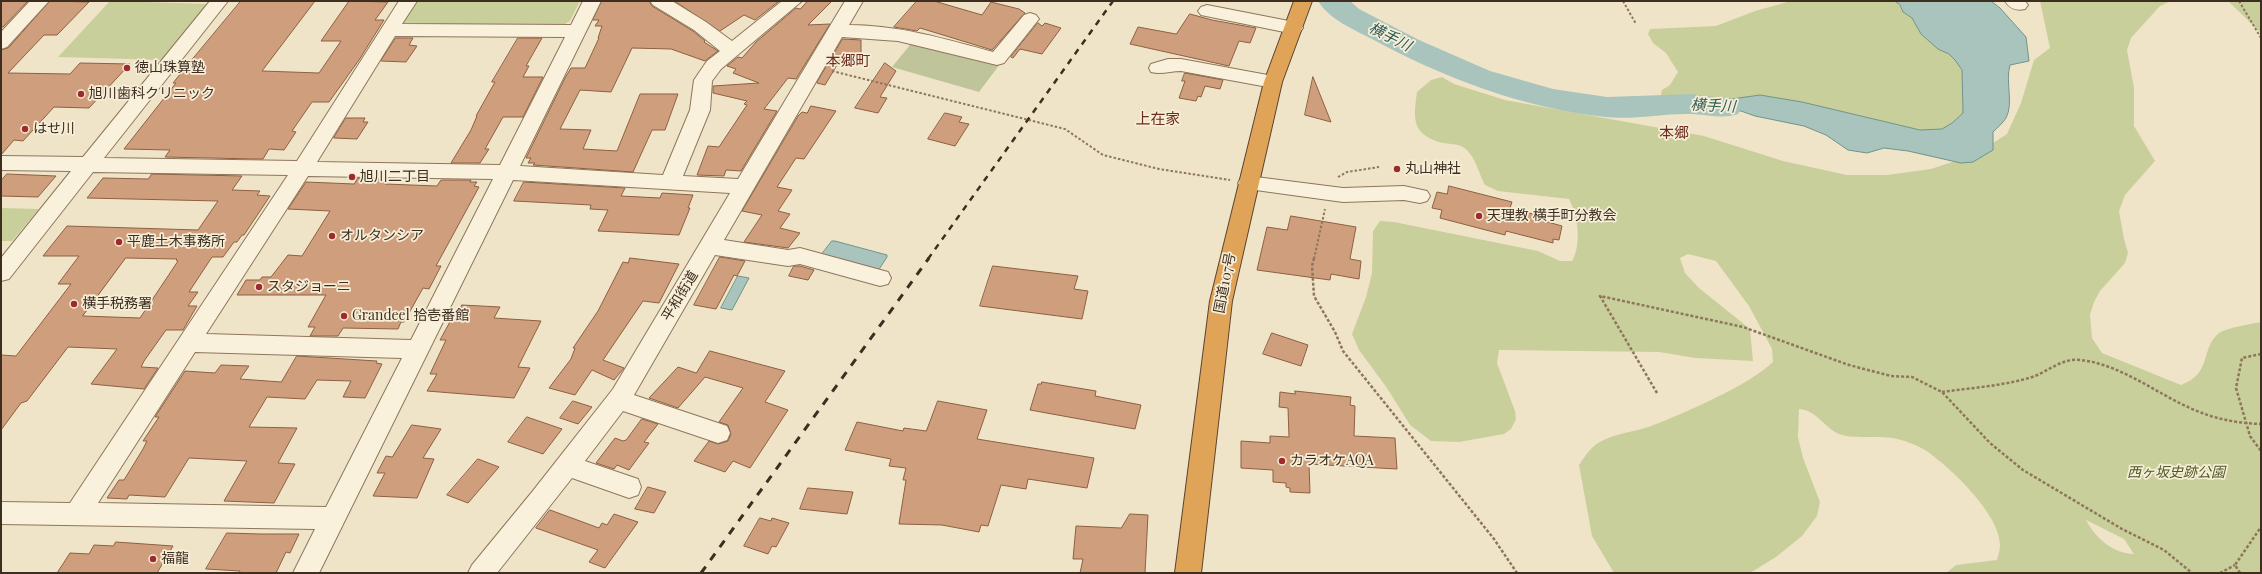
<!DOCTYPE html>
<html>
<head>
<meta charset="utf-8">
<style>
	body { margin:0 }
	#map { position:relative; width:2262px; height:574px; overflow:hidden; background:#f0e4c8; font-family:"Playfair Display",serif }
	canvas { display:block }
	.frame { position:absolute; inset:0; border:2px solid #3d2e20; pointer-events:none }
</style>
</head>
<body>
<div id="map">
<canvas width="2262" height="574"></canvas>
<div class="frame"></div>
</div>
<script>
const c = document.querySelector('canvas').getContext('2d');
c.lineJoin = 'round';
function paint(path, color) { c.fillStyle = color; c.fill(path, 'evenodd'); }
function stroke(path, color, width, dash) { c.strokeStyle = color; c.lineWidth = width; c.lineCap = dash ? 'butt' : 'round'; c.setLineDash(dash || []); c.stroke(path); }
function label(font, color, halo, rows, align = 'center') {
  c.font = font + ' "Playfair Display","Noto Sans JP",serif'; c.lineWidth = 3.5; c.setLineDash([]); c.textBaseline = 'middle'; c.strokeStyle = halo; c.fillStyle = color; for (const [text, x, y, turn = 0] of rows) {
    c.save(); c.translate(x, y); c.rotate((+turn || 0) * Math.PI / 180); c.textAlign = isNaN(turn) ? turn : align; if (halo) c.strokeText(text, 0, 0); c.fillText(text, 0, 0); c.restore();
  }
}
paint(new Path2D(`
	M110 1 210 4 162 60 58 57Z
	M415 1H580L570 21 558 28 405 25 402 20Z
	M1791 1H1895L1900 5 1903 12 1912 18 1921 34 1938 49 1949 54 1955 60 1962 70 1963 113 1952 123 1942 129 1920 130 1802 102 1760 95 1732 99H1677L1661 95 1662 90 1670 85 1678 72 1666 53 1653 43 1648 34 1650 29 1716 26 1755 11Z
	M2040 1H2171L2160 6 2131 38 2127 50 2134 88V126L2155 161 2125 195 2119 211 2124 239 2128 253 2125 263 2100 291 2094 302 2090 315 2092 338 2102 353 2181 385C2213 373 2200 348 2219 333 2226 328 2251 324 2261 322V573H1946L1956 565 1997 560C1998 556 2000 550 2000 545 2000 514 1949 466 1925 450 1917 445 1903 440 1893 438 1879 436 1850 439 1839 434 1822 426 1818 411 1799 409L1798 437 1803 458 1820 502 1817 516 1802 536 1776 557 1750 573H1614L1592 536 1579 465C1583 459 1588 451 1594 446 1610 433 1633 433 1651 426 1685 413 1749 385 1773 362L1772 349 1749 306 1716 261 1688 254 1680 258 1685 273 1699 288 1750 329 1753 361 1695 358 1659 352 1499 350 1497 363 1515 411 1516 419 1511 429 1504 434 1459 442 1431 441 1410 425 1387 388 1359 350 1352 334 1366 297 1372 273 1373 231 1380 221 1394 222 1538 251 1560 261H1572C1582 244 1578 216 1569 199L1498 191 1485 185C1478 172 1475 153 1461 146 1456 144 1449 144 1443 143 1412 135 1413 120 1417 92L1431 80 1442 77 1454 84 1505 100 1704 136 1783 161 1847 175H1887L1931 169 1976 154 2007 134 2021 103 2034 60 2050 48ZM2086 520 2124 539 2134 554C2113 554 2095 537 2086 520Z
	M2228 1H2261V33Z
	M1 208 39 209 12 241H1Z`), '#c9cf9b');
paint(new Path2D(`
	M914 40 1000 64 979 92 892 67Z`), '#bfc49a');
const water = new Path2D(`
	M1895 1H1991L2000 8 2026 37 2029 61 2010 65C2005 82 2014 103 2006 118 2003 123 1997 128 1993 132V150L1973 162 1961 163 1908 151 1884 148 1867 153 1848 150 1826 135 1804 126 1755 116 1741 111H1683L1677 99H1732L1760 95 1802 102 1920 130 1942 129 1952 123 1963 113 1962 70 1955 60 1949 54 1938 49 1921 34 1912 18 1903 12 1900 5Z
	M832 241H835L887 255V257L878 271 822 254Z
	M738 276 749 278 732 310 721 308Z`);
paint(water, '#a9c4bc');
stroke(water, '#6f938a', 1);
paint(new Path2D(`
	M1318 1H1350L1359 9 1419 40 1490 71 1553 89 1607 97 1693 94 1738 100 1742 107 1738 114C1723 119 1709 115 1693 114 1664 113 1634 120 1605 117 1523 108 1444 78 1372 39 1353 29 1330 20 1318 1Z`), '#a9c4bc');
const building = new Path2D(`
	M1 1H28L3 27H1Z
	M50 1 89 2 57 35H44L8 73 70 74 80 63 130 64 89 108 54 107 23 141 14 140 1 155V50L8 48Z
	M241 1H315L262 71 319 73 341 41H321L349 1 388 2 375 20H384L359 60 329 102H312L292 131 296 132 284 150 269 149 263 159H255L165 157 170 150 124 149 176 83H173L185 68Z
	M602 1H649L652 6 693 31 705 41 704 42 718 51 705 61 671 49 632 48 611 92 580 90 560 129 591 130 583 149 617 151 640 94H678L665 130H652L633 172 533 165 535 163H528L531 158H526L565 78 571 68H585L599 38H598L602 26H595L599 20H593Z
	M675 1H774L778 2 755 20 744 15 720 31Z
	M808 1H832L808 25 830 24 796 79 788 78 764 109 777 111 741 171 726 170 724 176 697 175 708 146 719 147 747 105 744 104 747 101 713 93V86L759 83 733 73 736 69 727 66 738 57 742 58 756 42 796 8 800 9Z
	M917 1H934L982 15 991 2 1019 9 1025 13 992 50 920 28 917 31 894 27Z
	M1190 14 1212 20 1256 28 1250 43 1239 41 1229 66 1130 44 1138 27 1176 34Z
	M1038 23 1042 26 1045 23 1061 28 1042 54 1020 49 1013 58 1011 57Z
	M396 38H413L409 45 417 46 406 62 381 61Z
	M518 38H542L526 66H529L523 77H543L523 117H503L485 149H489L480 163H451L471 130 477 116H476L495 82H492Z
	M843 39 861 40V57L852 55 844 67 837 65 825 85 817 83Z
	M885 63 896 71 880 97 887 98 878 113 855 108Z
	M1185 73 1223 80 1220 89 1205 86 1201 97 1198 96 1196 101 1179 98 1185 81H1182Z
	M1313 77 1331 122 1305 115Z
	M811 106 836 111 804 159 796 158 777 187 792 190 778 211 790 214 780 228 800 233 788 248 744 242 762 215 742 211 798 116 802 112 807 113Z
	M945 113 962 117 959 122 969 124 955 146 928 139Z
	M346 118H365L363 122H368L357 139 334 138Z
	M7 174 56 176 38 197 1 196V181Z
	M152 174 242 176 232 190 260 191 257 195 270 196 244 235H242L237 242H234L223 257H212L189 292H198L188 306H197L183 330H166L144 361 141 367 158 368 144 389 91 384 117 349 68 347 27 401 21 403 1 430V355L16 356 71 284H58L79 256H43L67 226 198 230 218 201 87 198 103 178 148 179ZM126 258 177 259 176 260 178 261 140 318 83 316Z
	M358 178 388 179 385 184 437 186 441 180H471L470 182H477L474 186 479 187 436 266H441L429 289 423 288 404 322H401L398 329 343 328 338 336H310L315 327H308L326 295H237L246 280H260L262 277H271L288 255 302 256 330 211 288 209 306 182 354 184Z
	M524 182 625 188 621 196 660 198 662 193 693 195 688 208H690L679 235 598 231 608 210 590 209 591 205 514 201Z
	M1449 186 1512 202 1510 208 1545 217 1544 221 1562 226 1559 240 1553 239V243L1506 231 1505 235 1440 218 1442 210 1432 208 1437 192 1447 194Z
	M1291 216 1356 227 1350 259 1361 261 1359 279 1331 274 1330 280 1257 270 1267 227 1287 230Z
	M720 257 745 261 737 276 734 275 716 309 694 305Z
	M630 258 679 264 659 303 643 301 603 360 624 368 614 380 592 370 575 395 549 388 571 359 575 348H573L598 311 623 262 628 263Z
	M794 266H800L814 270 808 280 789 276Z
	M993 266 1078 276 1074 289 1088 291 1082 319 980 306Z
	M462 305 500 307 494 318 541 321 518 367 530 368 514 398 427 391 437 374H430L446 340H440L457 309H460Z
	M1272 333 1308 345 1301 366 1263 354Z
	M710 351 785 371 765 402 788 410 750 468 733 461 725 472 694 461 709 441 718 444 728 441 731 434 728 425 719 422 743 388 705 377 678 408 649 398 678 367 696 373Z
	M297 356 377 361 376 363 382 364 365 398 343 397 351 381 317 380 305 399 267 397 249 427 297 428 278 463 295 464 274 503 224 501 247 461 189 458 165 497 129 495 127 499 107 498 119 480H124L143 449 147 441H143L159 417H155L185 371 215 373 221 365 249 366 240 379 281 382Z
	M1042 382 1096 391 1095 396 1141 405 1135 429 1030 410 1038 384H1041Z
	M1295 391 1351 397 1350 405 1355 406 1354 436 1395 438 1397 469 1309 464 1310 493 1290 492V488L1286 487V483L1273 482V470L1241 468V441L1270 443V436L1289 437 1288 408 1279 407 1280 392 1295 394Z
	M573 401 592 407 578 424 560 418Z
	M938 401 987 410 977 439 1094 458 1087 488 1028 479 1026 489 1001 485 988 526 981 525 979 532 942 525 899 524 906 480H903L906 468 889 466 891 459 845 450 857 422 903 431 904 428 926 431Z
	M527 417 562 429 543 454 508 442Z
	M642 419 658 424 644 442 649 443 629 470 617 465 614 469 596 463 615 438 623 441 626 440Z
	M412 425 441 429 423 458 434 459 417 498 373 496 385 473H377L386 456 392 457Z
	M478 459 499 467 468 503 447 495Z
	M648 487 666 492 654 513 635 509Z
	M808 488 853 492 847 514 800 509Z
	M550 510 599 528 602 523 607 525 614 514 638 522 605 568 589 562 598 550 536 528Z
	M1130 514 1148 515 1145 573H1080L1083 559H1073L1076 526 1121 528Z
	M760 518 771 521 772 518 789 523 776 547 772 546 768 554 744 546Z
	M227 533 260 534H299L290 553 286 552 276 573H239L240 571 206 569Z
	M116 542 173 546 157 573H57L70 553 89 554 94 545 113 546Z`);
paint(building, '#cf9f7d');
stroke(building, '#8d5f41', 1);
const minor = new Path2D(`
	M30 1H49L7 47 1 49V32Z
	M210 1H228L104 158 297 161 399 1H417L402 24 571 25 583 1H601L520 166 663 175 690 110 694 80 707 61 720 51 694 30 653 5 650 1H672L706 22 732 41 782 1H802L721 69 712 81 710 110 683 176 738 179 845 1H863L849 25C898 25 946 39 993 52L1024 15 1030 13 1036 15 1039 19 1004 63 997 65 898 41 842 37 724 240 788 250 800 248 888 272 891 278 888 284 880 286 800 264 788 266 715 255 634 395 727 426 730 433 727 440 718 443 623 411 585 461 638 479 641 487 638 495 629 498 572 478 497 573H468L472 565 532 492 613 389 730 193 513 180 319 573H293L315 529 1 524V502L70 503 288 175 93 172 9 279 1 281V258L71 171 1 170V156L83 157ZM395 36 565 37 500 165 317 162ZM308 176 493 179 411 340 206 334ZM195 352 402 358 326 507 98 503Z
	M2005 1H2025L2028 5 2025 9C2016 11 2010 9 2005 1Z
	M1207 5 1294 22 1300 24 1303 28 1300 32 1294 34 1201 15 1198 11 1201 7Z
	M1168 59H1181L1273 76 1280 78 1282 82 1280 86 1273 88 1181 71C1171 71 1161 75 1151 72L1149 68 1151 64Z
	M1248 176 1343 188 1404 186 1427 191 1430 196 1427 201 1420 203 1404 200 1343 202 1241 188 1238 183 1241 178Z`);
const highway = new Path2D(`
	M1294 1H1312L1282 82 1232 301 1201 573H1175L1210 301 1264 82Z`);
stroke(minor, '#8d765c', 2);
stroke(highway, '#5b4430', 2);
stroke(new Path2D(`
	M1623 1 1636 24
	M2239 1 2261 38
	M832 71 1065 129 1103 155 1159 169 1230 180
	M1338 177 1347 172 1379 167
	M1314 259 1325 209`), '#8d765c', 2, [2.5, 2]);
stroke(new Path2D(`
	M1314 258 1312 266 1314 296 1335 332 1343 351 1494 539 1517 573
	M2261 354 2242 358 2236 388 2250 436 2261 451
	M1942 392C1970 388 2001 386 2029 378 2047 373 2060 358 2080 360 2120 364 2154 392 2190 408 2214 419 2236 423 2261 424
	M1657 393 1600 296 1743 327 1849 365 1891 376 1912 377 1942 392 1990 443 2023 470 2122 529 2164 550 2192 573
	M2220 573 2235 565
	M2240 573 2235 565 2261 527`), '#8d765c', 2.5, [3, 2]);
paint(minor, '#faf1dc');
paint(highway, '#e0a458');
stroke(new Path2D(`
	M928 259 1113 1`), '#3d2e20', 2.5, [6, 6]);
stroke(new Path2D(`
	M701 573 929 258`), '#3d2e20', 3, [8, 8]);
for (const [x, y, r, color] of [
	[127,68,4,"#9e2a2b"],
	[81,94,4,"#9e2a2b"],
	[25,129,4,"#9e2a2b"],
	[1397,169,4,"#9e2a2b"],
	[352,177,4,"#9e2a2b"],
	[1479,216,4,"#9e2a2b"],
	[332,236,4,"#9e2a2b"],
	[119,242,4,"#9e2a2b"],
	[259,287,4,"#9e2a2b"],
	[74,304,4,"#9e2a2b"],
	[344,316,4,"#9e2a2b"],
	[1282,461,4,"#9e2a2b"],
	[153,559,4,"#9e2a2b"]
]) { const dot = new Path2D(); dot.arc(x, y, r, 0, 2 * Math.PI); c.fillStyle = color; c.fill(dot); stroke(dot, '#f7eed8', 1.5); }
label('14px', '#3d2e20', '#f7eed8', [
	["徳山珠算塾",135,68],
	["旭川歯科クリニック",89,94],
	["はせ川",33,129],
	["丸山神社",1405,169],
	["旭川二丁目",360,177],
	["天理教 横手町分教会",1487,216],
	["オルタンシア",340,236],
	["平鹿土木事務所",127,242],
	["スタジョーニ",267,287],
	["横手税務署",82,304],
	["Grandeel 拾壱番館",352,316],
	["カラオケAQA",1290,461],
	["福龍",161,559]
], 'left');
label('14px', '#3d2e20', '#f7eed8', [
	["国道107号",1225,283,-79],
	["平和街道",680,296,-59]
]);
label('italic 14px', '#4d5a26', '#f7eed8', [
	["西ヶ坂史跡公園",2176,473]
]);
label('italic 15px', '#2f5d5a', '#f7eed8', [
	["横手川",1390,37,27],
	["横手川",1713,106,3]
]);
label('15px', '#6b2e1e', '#f7eed8', [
	["本郷町",848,61],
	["上在家",1158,119],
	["本郷",1674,133]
]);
</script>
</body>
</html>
